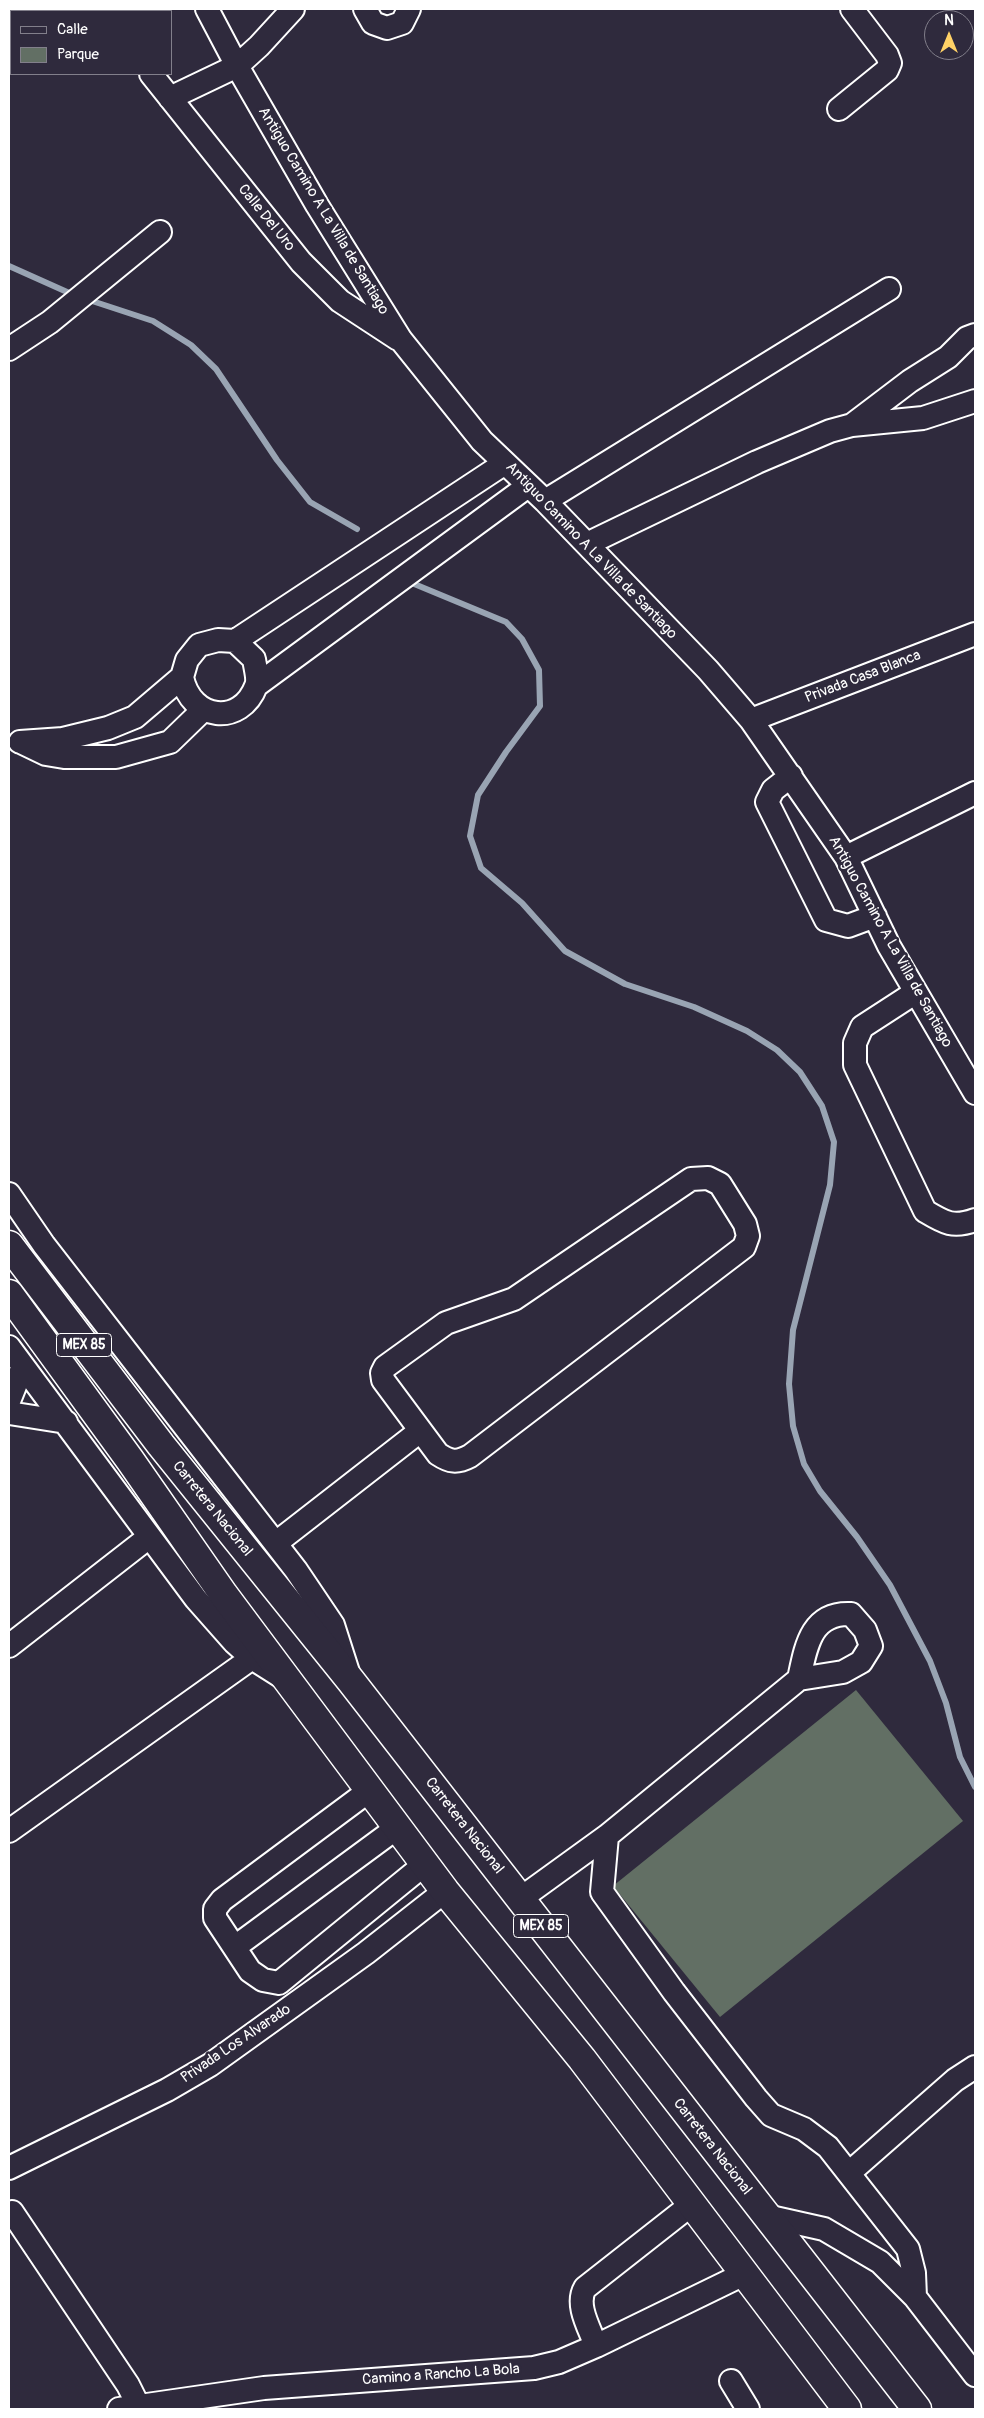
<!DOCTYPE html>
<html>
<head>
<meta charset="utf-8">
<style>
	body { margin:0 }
	#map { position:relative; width:984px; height:2418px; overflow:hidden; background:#2f2a3d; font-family:Pangolin,sans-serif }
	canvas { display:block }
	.frame { position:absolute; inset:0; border:10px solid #fff; pointer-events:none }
	.legend { position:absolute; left:10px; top:10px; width:162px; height:65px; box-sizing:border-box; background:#2f2a3d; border:1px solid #827f8b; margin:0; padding:6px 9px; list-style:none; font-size:15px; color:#fff }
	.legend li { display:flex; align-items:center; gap:10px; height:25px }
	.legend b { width:25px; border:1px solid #827f8b }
	.north { position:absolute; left:924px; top:10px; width:50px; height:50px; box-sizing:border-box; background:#2f2a3d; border:1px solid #827f8b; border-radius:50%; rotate:0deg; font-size:14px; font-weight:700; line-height:20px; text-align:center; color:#fff }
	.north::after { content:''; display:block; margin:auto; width:18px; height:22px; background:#ffd166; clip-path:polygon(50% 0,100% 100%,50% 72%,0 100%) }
</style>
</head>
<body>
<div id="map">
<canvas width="984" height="2418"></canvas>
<div class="frame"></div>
<ul class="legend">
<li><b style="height:6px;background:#2f2a3d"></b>Calle</li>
<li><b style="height:14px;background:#626f64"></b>Parque</li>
</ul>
<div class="north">N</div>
</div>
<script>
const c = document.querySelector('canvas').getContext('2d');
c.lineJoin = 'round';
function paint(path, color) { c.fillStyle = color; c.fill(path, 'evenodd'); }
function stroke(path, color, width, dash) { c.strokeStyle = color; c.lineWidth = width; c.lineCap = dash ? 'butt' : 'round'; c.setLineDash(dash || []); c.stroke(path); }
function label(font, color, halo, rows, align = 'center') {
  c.font = font + ' Pangolin,sans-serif'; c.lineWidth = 5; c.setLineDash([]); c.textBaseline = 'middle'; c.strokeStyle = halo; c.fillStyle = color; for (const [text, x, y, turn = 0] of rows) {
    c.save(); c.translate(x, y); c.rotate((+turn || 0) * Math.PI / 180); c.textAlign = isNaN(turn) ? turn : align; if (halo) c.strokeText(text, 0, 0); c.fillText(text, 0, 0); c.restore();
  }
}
paint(new Path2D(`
	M856 1690 963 1821 720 2017 613 1886Z`), '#626f64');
stroke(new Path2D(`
	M9 266 76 296
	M86 299 153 321 191 345 216 369 277 460 310 502 357 529
	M407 581 506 622 522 639 539 670 540 706 506 752 478 795 470 836 481 868 522 903 565 951 625 984 694 1007 747 1031 777 1050 800 1072 822 1106 834 1142 830 1185 793 1330 789 1384 793 1426 804 1464 820 1491 857 1537 890 1585 930 1661 946 1703 960 1757 975 1787`), '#99a4b3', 6);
const minor = new Path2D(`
	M99 9 101 11
	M207 9 237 66 317 205 401 340 482 441 545 501 708 670 751 720 846 857 889 946 975 1093
	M365 9 373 23 387 28 402 23 409 9
	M151 74 301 262 340 301 398 339
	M170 98 237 66 259 46 293 9
	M839 109 887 70 890 63 887 55 852 9
	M9 349 50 322 160 232
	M852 425 910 381 948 357 967 338 975 335
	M545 501 889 289
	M587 544 757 462 830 431 852 425 923 418 975 401
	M235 641 505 463
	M257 685 528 486
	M751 720 975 634
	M20 742 63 739 108 728 135 717 182 677 187 660 199 645 218 640 235 641 254 659C255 667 259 679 256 686 241 726 191 721 182 677
	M21 742 46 754 64 757H116L170 742 203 710
	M791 776 773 790 767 802 826 920 848 926 875 916
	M846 857 975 793
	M916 992 862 1027 855 1043V1065L925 1211C945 1223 953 1228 975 1220
	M708 1178 720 1184 745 1224 748 1236 744 1247 470 1456C457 1463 450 1462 438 1454L383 1380 382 1373 385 1367 446 1323 514 1299 691 1179Z
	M9 1194 44 1245 296 1570 333 1625 348 1672
	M9 1347 196 1599 234 1642 252 1658 282 1677
	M9 1401 23 1366
	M9 1413 66 1422
	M276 1543 420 1431
	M9 1646 149 1537
	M370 1790 222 1900 215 1909V1918L250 1971 263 1980 279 1983 425 1864
	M9 1831 252 1658
	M607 1836 602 1892 674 1992 756 2098 771 2115 804 2129 828 2147 908 2249 914 2273 915 2297
	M520 1899 607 1836 799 1679 843 1672 861 1662 871 1646 865 1630 851 1614C811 1612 806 1646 799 1679
	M235 1947 398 1827
	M9 2168 167 2090 210 2065 366 1953 445 1891
	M849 2173 955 2080 975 2067
	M12 2212 128 2385 140 2409
	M766 2216 824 2229 880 2262 915 2297 975 2375
	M596 2346C590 2329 575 2305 585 2288L692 2204
	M731 2381 748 2409
	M119 2409 264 2388 534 2368 559 2362 596 2346 744 2274`);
const highway = new Path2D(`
	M9 1245 161 1445 351 1681 917 2409
	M9 1294 130 1460 224 1595 445 1891 582 2059 847 2409`);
stroke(minor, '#fff', 26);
stroke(highway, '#fff', 31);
stroke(minor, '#2f2a3d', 22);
stroke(highway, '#2f2a3d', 28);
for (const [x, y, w] of [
	[84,1345,55],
	[541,1926,55]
]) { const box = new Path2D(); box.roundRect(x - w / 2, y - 11.5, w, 23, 4); c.fillStyle = '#2f2a3d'; c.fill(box); stroke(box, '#fff', 1); }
label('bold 14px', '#fff', null, [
	["MEX 85",84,1345],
	["MEX 85",541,1926]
]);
label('15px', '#fff', '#2f2a3d', [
	["Antiguo Camino A La Villa de Santiago",323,211,59],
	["Calle Del Uro",266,218,51],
	["Antiguo Camino A La Villa de Santiago",591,551,46],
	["Privada Casa Blanca",863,677,-21],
	["Antiguo Camino A La Villa de Santiago",890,942,61],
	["Carretera Nacional",212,1509,51],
	["Carretera Nacional",464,1826,52],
	["Privada Los Alvarado",236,2044,-34],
	["Carretera Nacional",712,2147,52],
	["Camino a Rancho La Bola",441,2375,-4]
]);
</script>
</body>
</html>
